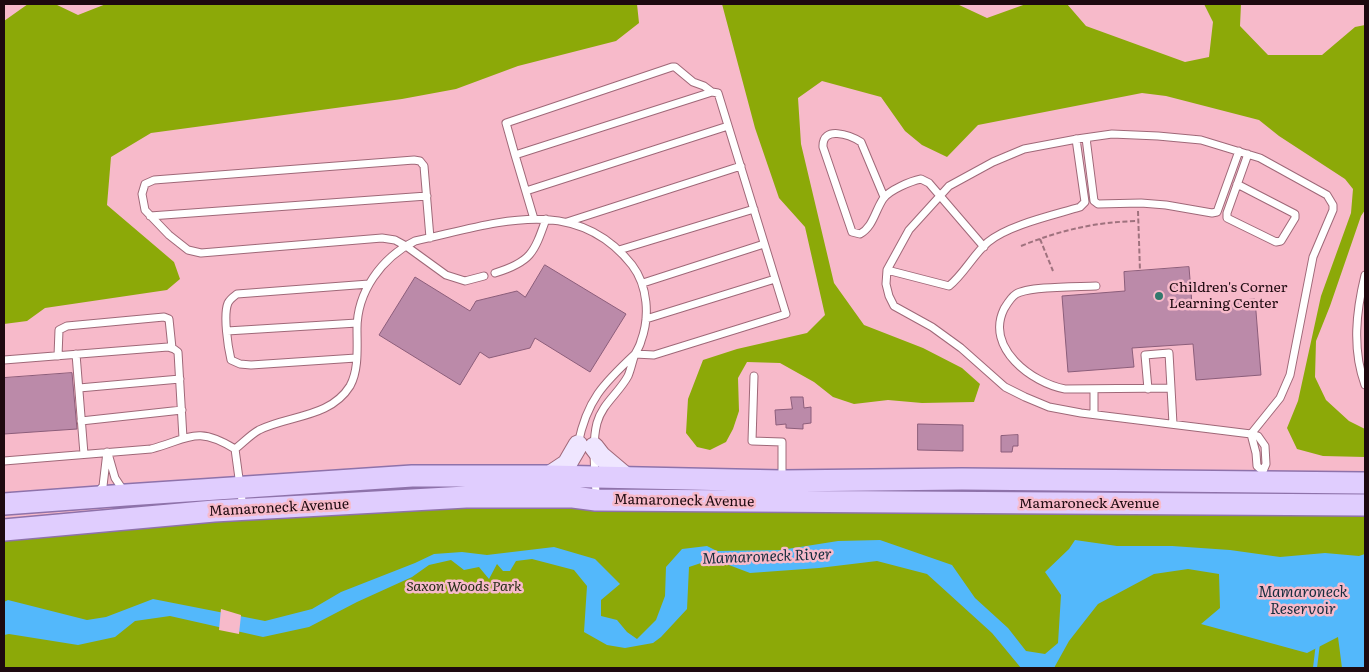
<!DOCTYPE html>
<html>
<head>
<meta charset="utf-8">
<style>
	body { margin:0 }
	#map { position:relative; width:1369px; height:672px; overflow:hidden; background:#f7baca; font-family:Literata,serif }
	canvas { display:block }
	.frame { position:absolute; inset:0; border:5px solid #1d090f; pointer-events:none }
</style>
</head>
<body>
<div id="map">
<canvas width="1369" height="672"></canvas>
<div class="frame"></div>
</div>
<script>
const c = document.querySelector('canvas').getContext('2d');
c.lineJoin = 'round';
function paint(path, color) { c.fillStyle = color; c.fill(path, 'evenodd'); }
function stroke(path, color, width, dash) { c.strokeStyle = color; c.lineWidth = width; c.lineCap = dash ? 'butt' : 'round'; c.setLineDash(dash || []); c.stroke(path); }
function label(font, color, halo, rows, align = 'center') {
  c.font = font + ' Literata,serif'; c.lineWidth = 5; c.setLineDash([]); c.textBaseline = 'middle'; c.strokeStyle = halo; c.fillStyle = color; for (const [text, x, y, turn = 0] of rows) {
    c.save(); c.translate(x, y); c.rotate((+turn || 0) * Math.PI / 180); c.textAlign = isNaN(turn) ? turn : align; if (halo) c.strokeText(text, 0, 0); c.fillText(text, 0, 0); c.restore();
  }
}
paint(new Path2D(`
	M28 4H55L78 15 106 4H637L639 23 616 41 518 66 456 89 402 99 151 133 111 157 107 205 174 262 180 279 167 290 45 308 27 321 4 324V21Z
	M722 4H957L987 18 1026 4H1067L1086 26 1185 62 1209 57 1213 22 1204 4H1241L1240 26 1268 55H1322L1355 27 1365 25V210L1361 216 1330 306 1316 341 1315 377 1326 400 1349 421 1365 429V457L1323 456 1297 449 1287 428 1298 401 1321 296 1351 213 1353 189 1345 179 1279 136 1259 120 1166 96 1142 93 978 125 947 157 922 145 905 131 881 97 822 81 798 98 801 144 834 283 864 325 923 348 962 368 980 384 974 402 922 403 888 400 854 404 833 397 814 382 780 363 747 362 738 378 739 411 733 429 726 442 710 450 697 447 686 433 688 399 703 360 737 349 807 333 825 315 805 227 779 198 755 128Z
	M425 504 665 510 1365 515V668H4V537Z`), '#8ca908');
paint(new Path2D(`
	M880 540 952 565 975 598 1008 628 1026 651 1045 654 1058 643 1061 595 1045 572 1069 549 1075 540 1117 546H1172L1230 550 1280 557 1325 553 1359 556 1365 554V668H1342L1338 637 1307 653 1201 624 1220 608 1219 574 1188 569 1154 574 1098 604 1069 641 1054 668H1021L992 633 927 574 877 561 819 568 750 573 713 559 689 567 687 609 661 637 653 643 625 648 607 645 584 632 587 586 574 570 532 559 516 561 510 571H503L497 564 489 579 479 567 464 570 451 560 429 565 412 577 357 602 309 627 263 637 170 616 135 621 115 637 78 645 9 634 4 635V602L8 600 87 620 106 617 153 599 265 621 312 609 341 592 415 563 434 554 462 552 487 555 554 547 595 559 620 584 601 600V616L617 620 627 632 637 639 656 620 665 596 666 567 682 549 707 546 717 551 781 550 838 541Z`), '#53b8fb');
paint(new Path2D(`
	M221 609 241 615 239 634 219 630Z`), '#f7baca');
stroke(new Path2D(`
	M1315 668 1318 643`), '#53b8fb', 4);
const building = new Path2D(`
	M545 265 626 314 590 372 535 338 530 348 489 358 480 352 460 385 379 335 415 277 470 311 476 301 517 291 525 297Z
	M1189 267 1192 304 1255 299 1261 375 1196 380 1193 344 1132 348 1134 367 1068 372 1062 296 1125 291 1124 272Z
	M72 373 77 429 4 434V378Z
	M791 397H803L804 408 811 407V423L803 424V429L786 428V424L776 425 775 410 792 409Z
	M918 424 963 425V451L918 450Z
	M1018 435V446H1013L1012 452H1001V436Z`);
paint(building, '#bb8aa9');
stroke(building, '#8b5d7a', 1);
const lane = new Path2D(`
	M1086 138 1094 201 1098 204 1141 203 1166 205 1212 213 1217 212 1239 151
	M515 155 506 123 672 67H675L693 82 704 86 712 92
	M1237 184 1295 214V218L1281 241 1276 242 1227 218V213L1248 154
	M526 191 728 126
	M884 197 861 142C850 135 822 125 823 147L852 232 860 234C873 227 875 211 883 199 889 190 911 181 921 179L929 183 984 247
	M150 216 427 196
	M534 219 515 155 712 92 718 93 786 314 654 355 635 354C603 384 587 400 578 444
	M567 222 741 166
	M430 238 424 166 420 161 414 160 154 180 145 184 142 194 145 210 169 235 188 250 201 253 382 238 395 240 406 246 446 275 465 281 484 276
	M619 250 754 209
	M887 270 949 286C964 274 973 255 988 242 1008 225 1054 215 1080 207L1085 202 1076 139
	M495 273C531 262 534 253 546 219
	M1365 275C1356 312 1352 349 1365 385
	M643 283 764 244
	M1096 286C1079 287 1029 286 1016 294 1011 297 1007 304 1004 309 985 348 1032 383 1065 389L1171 388 1173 424
	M646 319 775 279
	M227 331 357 323
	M76 354 84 454
	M58 356 59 330 67 326 164 317 169 319 172 348
	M356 358 251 365 240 364 231 360C228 347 223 315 228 303 230 299 233 297 237 294L369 284
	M4 360 168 347 174 349 178 352 183 438
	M754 376 752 441 782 442V478
	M79 388 180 379
	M1148 389 1145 355 1169 353 1171 388
	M1094 414V389
	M81 421 182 410
	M1251 434 1280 398 1290 375 1313 257 1333 210V205L1327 195 1260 158 1201 140 1158 136 1112 134 1077 139 1024 149 993 162 949 186 909 230 887 270 886 284 889 296 894 306 932 327 961 348 1005 387 1025 397 1049 407 1081 413 1251 434 1258 436 1265 446 1266 464 1263 471V480
	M1251 434 1256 453 1257 466 1263 471
	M235 449C243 443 250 435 259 430 289 415 330 418 350 386 359 370 357 347 357 329 357 292 381 258 415 241 491 225 574 191 632 265 648 286 650 317 641 341 640 346 637 350 635 354 632 362 631 369 628 376 619 393 602 404 597 423 591 447 596 475 596 499
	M109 457 115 478 125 493
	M4 461 151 449C189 439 196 425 235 449L243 508
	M98 492 103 486 107 452`);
const secondary = new Path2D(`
	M594 447 601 456 627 478
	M549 476 567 464 578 445`);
const primary = new Path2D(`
	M4 504 126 495 412 476H549L782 481 962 479 1365 483
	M4 530 214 511 466 497H573L596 500 1365 505`);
stroke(lane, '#9f6878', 9);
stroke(secondary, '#9f6878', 21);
stroke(primary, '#8e72aa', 24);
stroke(new Path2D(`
	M1138 211 1140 271
	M1040 239 1053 271
	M1021 246C1061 230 1095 222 1138 221`), '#9f727e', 2, [5, 2.5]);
stroke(lane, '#fff', 7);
stroke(secondary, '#efe6ff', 19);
stroke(primary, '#e0cdfe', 21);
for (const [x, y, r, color] of [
	[1159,296,5,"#33786d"]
]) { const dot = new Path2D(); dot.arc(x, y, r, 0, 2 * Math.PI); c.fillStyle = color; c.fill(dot); stroke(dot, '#f7baca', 2); }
label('14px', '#1d090f', '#f7baca', [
	["Children's Corner",1169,288],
	["Learning Center",1169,304]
], 'left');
label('14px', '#1d090f', '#f7baca', [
	["Mamaroneck Avenue",684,501,1],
	["Mamaroneck Avenue",1089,504],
	["Mamaroneck Avenue",279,508,-3]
]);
label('italic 14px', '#282e17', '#f7baca', [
	["Saxon Woods Park",464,587]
]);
label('italic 15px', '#172d3d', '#f7baca', [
	["Mamaroneck River",767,557,-2],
	["Mamaroneck",1303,593],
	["Reservoir",1303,610]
]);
</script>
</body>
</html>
